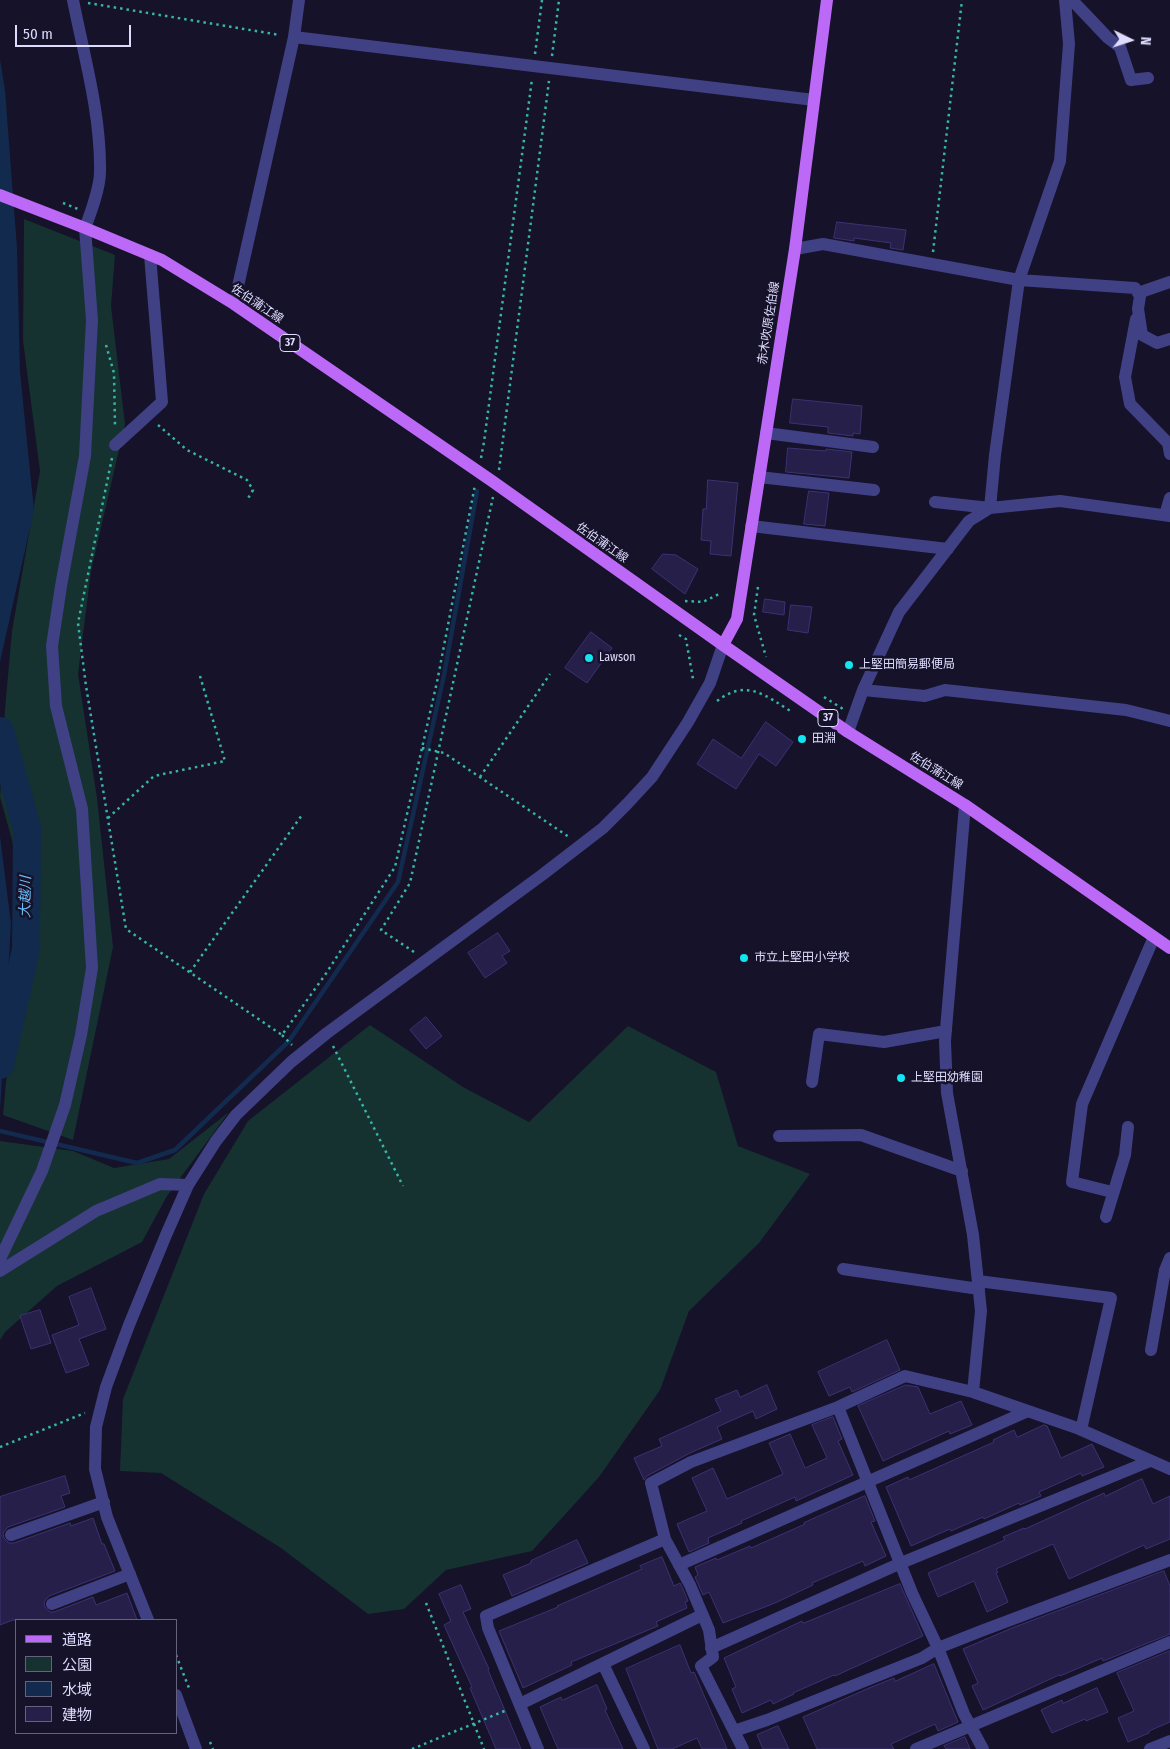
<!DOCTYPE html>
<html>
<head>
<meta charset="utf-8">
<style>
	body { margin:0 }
	#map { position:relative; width:1170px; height:1749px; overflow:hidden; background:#151229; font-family:"Fira Sans Condensed","Noto Sans JP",sans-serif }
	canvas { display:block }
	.legend { position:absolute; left:15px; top:1619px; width:162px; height:115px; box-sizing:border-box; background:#151229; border:1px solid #65627e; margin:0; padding:6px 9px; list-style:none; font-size:15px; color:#dedbfd }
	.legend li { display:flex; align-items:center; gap:10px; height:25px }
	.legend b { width:25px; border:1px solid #65627e }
	.north { position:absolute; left:1105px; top:15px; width:50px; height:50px; -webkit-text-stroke:4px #151229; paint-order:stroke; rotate:94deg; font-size:14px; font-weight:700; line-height:20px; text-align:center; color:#dedbfd }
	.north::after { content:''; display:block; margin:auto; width:18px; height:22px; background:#dedbfd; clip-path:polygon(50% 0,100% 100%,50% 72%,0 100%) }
	.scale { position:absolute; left:15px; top:25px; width:116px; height:22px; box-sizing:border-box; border:2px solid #dedbfd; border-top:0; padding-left:6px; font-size:15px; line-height:18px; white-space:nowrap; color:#dedbfd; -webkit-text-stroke:4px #151229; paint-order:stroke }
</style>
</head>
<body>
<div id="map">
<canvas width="1170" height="1749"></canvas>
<ul class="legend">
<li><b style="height:6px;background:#bc69f7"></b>道路</li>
<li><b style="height:14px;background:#153230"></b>公園</li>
<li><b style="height:14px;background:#122a4d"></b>水域</li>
<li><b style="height:14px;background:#261f49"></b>建物</li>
</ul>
<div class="north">N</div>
<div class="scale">50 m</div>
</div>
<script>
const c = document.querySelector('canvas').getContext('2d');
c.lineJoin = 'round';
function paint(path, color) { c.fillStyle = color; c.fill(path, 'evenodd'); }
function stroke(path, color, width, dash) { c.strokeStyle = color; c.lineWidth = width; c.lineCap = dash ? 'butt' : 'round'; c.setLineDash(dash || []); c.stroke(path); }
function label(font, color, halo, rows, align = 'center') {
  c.font = font + ' "Fira Sans Condensed","Noto Sans JP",sans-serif'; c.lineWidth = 5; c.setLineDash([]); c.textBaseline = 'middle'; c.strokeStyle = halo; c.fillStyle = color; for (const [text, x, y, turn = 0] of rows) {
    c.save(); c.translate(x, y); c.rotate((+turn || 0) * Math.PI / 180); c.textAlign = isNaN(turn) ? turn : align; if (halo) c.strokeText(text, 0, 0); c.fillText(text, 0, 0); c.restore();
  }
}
paint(new Path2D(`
	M24 219 115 255 111 306 125 424 91 571 78 674 97 798 113 947 73 1140 3 1115 6 1082 32 950 12 840 0 797 5 709 12 631 40 471 23 341Z
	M370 1025 463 1087 529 1122 628 1026 716 1072 738 1146 810 1174 759 1243 689 1311 660 1390 599 1477 532 1551 446 1570 404 1609 368 1614 281 1548 161 1473 120 1471 123 1399 204 1194 248 1121Z
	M229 1112 167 1196 142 1242 57 1286 5 1332 0 1340V1141L73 1151 114 1168 169 1159Z`), '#153230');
paint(new Path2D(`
	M0 59 5 90 17 248 20 372 34 510 0 662Z
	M0 836 11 924 0 1111Z`), '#122a4d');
stroke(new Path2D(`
	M0 1131 137 1163 175 1150 289 1041 398 882 444 675 477 491`), '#122a4d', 4.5);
stroke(new Path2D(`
	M0 731 27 828 26 949 0 1065`), '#122a4d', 28);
const building = new Path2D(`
	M837 222 906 230 903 250 890 248 891 243 854 238V241L834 238Z
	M793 399 862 406 860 434 853 433V436L828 433V427L790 423Z
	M788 448 826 451V449L852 452 849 478 786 472Z
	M708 480 738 483 731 556 710 554 711 541 701 540 703 509H706Z
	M809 491 829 493 825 526 804 524Z
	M663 554 676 555 698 569 685 594 652 569Z
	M765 599 785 602 784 615 763 612Z
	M791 605 812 607 808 633 788 630Z
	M591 632 612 648 587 683 565 668Z
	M766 722 793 742 776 766 759 754 736 789 697 764 713 739 741 758Z
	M498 933 510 951 502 956 507 963 485 978 468 953Z
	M426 1017 442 1036 426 1049 410 1030Z
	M91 1288 106 1329 79 1339 89 1365 66 1373 52 1335 79 1325 69 1297Z
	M40 1310 51 1343 31 1349 20 1316Z
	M887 1340 900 1370 852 1392 850 1387 829 1396 818 1372Z
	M767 1385 777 1409 756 1419 753 1411 717 1427 722 1439 690 1453 647 1476 644 1480 634 1458 662 1446 659 1439 721 1411 715 1399 737 1390 740 1397Z
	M906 1385 918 1387 930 1414 961 1401 972 1425 950 1434 949 1431 883 1461 858 1406Z
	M833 1417 842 1439 838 1441 853 1475 796 1501 795 1497 741 1521 742 1523 708 1538 709 1543 689 1552 677 1524 707 1511 692 1478 713 1468 727 1499 783 1474 769 1443 790 1434 805 1468 827 1458 812 1425Z
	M1044 1425 1047 1426 1061 1458 1092 1444 1104 1467 1082 1476 1081 1473 1039 1492 1041 1496 1020 1505 1019 1503 984 1519 983 1517 951 1531 950 1529 911 1546 886 1487 908 1477 909 1480 994 1442 993 1440 1014 1430 1017 1437Z
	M65 1476 70 1493 61 1496 65 1507 8 1527 3 1533 4 1538 9 1543H14L70 1523 71 1526 93 1518 102 1544H104L115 1571 49 1596 44 1602 45 1607 50 1612H54L93 1597 96 1605 127 1593 137 1620H13L0 1625V1497Z
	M1142 1479 1153 1504 1170 1496V1539L1146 1549 1144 1545 1069 1579 1053 1544 996 1569 998 1572 996 1573 1008 1602 987 1612 974 1581 938 1597 928 1573 1005 1540 1003 1537 1024 1528 1025 1529 1104 1493 1105 1496Z
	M865 1496 875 1521 871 1522 886 1556 865 1566 863 1561 812 1583 813 1585 775 1603 723 1623 709 1592 703 1595 695 1577 698 1575 695 1567 716 1558 717 1560 750 1546 751 1548 805 1524 804 1523Z
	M577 1540 588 1563 512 1596 503 1575 531 1563V1561Z
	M662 1557 674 1586 680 1583 683 1589 688 1601 685 1602 687 1608 656 1622 658 1626 571 1662 572 1665 523 1688 499 1631 558 1607 557 1606 642 1569 640 1566Z
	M1164 1571 1170 1586V1634L1111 1658 1103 1661 1102 1658 1060 1676 1059 1675 983 1710 972 1686 978 1683 963 1649 1012 1628Z
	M900 1584 923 1636 835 1676 834 1675 793 1693 794 1694 773 1704 771 1700 742 1713 732 1689 736 1687 724 1658 802 1621 803 1623Z
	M461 1585 471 1609 463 1612 489 1669 488 1670 521 1749H496L470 1688 472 1687 444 1625 451 1621 439 1594Z
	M680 1645 691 1673 694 1672 727 1749H702L697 1738 672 1749H658L626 1669Z
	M1170 1651V1722L1149 1731V1733L1128 1742 1118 1718 1134 1711 1117 1673Z
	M934 1664 958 1722 938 1731 935 1724 891 1744 894 1749H817L803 1717 869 1688 894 1678 895 1681Z
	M597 1685 607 1709 605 1710 623 1749H558L540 1707 561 1697 562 1700Z
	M1097 1688 1108 1712 1086 1721 1085 1719 1052 1733 1041 1710 1062 1700 1063 1703Z
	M778 1726 789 1749H763L757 1735Z
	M965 1737 970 1749H946L944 1746Z`);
paint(building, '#261f49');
stroke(building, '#3c3273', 1);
stroke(new Path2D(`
	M88 3 280 35
	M535 54 542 0
	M552 56 559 0
	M63 203 78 209
	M933 252 962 0
	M106 345 114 373 115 426
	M158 425 187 450 247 480 253 490 247 500
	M112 458 78 623 86 686 126 929 282 1035 325 975 395 867 437 682 475 485
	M481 458 484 442 532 79
	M499 470 549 81
	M758 587 754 615 766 657
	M685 601 703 602 719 594
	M679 635 686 639 693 679
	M824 697 843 709
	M717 701C747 678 766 696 792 712
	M422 748 444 753 569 837
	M480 777 550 674
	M108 818 154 776 225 761 200 676
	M414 952 381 930 410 883 493 497
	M190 972 302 815
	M282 1035 292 1045
	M333 1046 403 1186
	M0 1447 85 1413
	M426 1603 484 1749
	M176 1655 189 1688
	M210 1742 213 1749
	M412 1749 507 1710`), '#37b5a8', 2.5, [2.5, 4]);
stroke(new Path2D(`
	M1072 0 1108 38 1120 47 1131 80 1148 78
	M294 37 814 100
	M795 249 823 244 1019 280 1135 288 1140 296 1138 309 1142 335 1157 343 1170 339
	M1138 293 1170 282
	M234 304 294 37 299 0
	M1136 319 1125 377 1130 404 1168 443 1170 454
	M766 433 873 447
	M115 445 162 402 150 255
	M759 477 874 490
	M935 502 990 508 1060 501 1170 516
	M1165 515 1170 498
	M751 526 948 549
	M863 690 925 696 945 690 1126 710 1170 721
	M848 732 863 690 899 612 969 521 990 508 995 455 1019 280 1060 161 1069 44 1065 0
	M965 805 945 1041 947 1093 973 1235 981 1311 973 1392
	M812 1082 819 1034 884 1042 946 1031
	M779 1136 861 1135 962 1171
	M1112 1192 1072 1182 1082 1104 1154 937
	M1106 1217 1125 1155 1128 1127
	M0 1259 42 1171 65 1105 81 1035 92 968 82 809 56 706 52 646 61 586 85 456 92 320 85 228C91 212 100 188 100 172 101 114 84 56 73 0
	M843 1269 979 1289
	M0 1271 96 1211 160 1184 188 1185
	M978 1281 1111 1298 1081 1430
	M1151 1350 1165 1270 1170 1258
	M838 1407 912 1593 938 1648 964 1714 983 1749
	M11 1535 104 1502
	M679 1565 1028 1411
	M52 1604 130 1574
	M148 1620 107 1517 95 1469 96 1427 106 1387 129 1325 166 1235 188 1185 216 1141 236 1115 291 1062 327 1033 542 875 603 828 627 804 652 777 688 722 710 683 723 645
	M711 1648 901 1563 1150 1461
	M603 1664 644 1749
	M176 1695 196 1749
	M520 1704 702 1615
	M734 1731 767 1720 922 1658 938 1648 981 1631 1170 1560
	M538 1749 488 1628 486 1616 665 1539
	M743 1749 701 1666 713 1657 709 1630 690 1585 665 1539 651 1483 691 1462 838 1407 905 1376 973 1392 1077 1428 1170 1469
	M916 1749 1170 1642
	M1150 1749 1170 1741`), '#404085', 12);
stroke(new Path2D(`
	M0 195 85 228 162 260 234 304 492 481 723 645 848 732 965 805 1170 948
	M723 645 737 619 795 249 827 0`), '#bc69f7', 12);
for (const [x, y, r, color] of [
	[589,658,5,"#12e5f2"],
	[849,665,5,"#12e5f2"],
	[802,739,5,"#12e5f2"],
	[744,958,5,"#12e5f2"],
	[901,1078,5,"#12e5f2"]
]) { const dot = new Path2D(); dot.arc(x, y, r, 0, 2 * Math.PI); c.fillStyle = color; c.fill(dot); stroke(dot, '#151229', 2); }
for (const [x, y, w] of [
	[290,343,20],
	[828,718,20]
]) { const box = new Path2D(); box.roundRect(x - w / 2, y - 8.5, w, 17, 4); c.fillStyle = '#151229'; c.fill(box); stroke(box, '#dedbfd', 1); }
label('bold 11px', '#dedbfd', null, [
	["37",290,343],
	["37",828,718]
]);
label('12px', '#dedbfd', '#151229', [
	["佐伯蒲江線",257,304,34],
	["赤木吹原佐伯線",769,323,-81],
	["佐伯蒲江線",602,543,35],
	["佐伯蒲江線",936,771,32]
]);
label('12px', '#dedbfd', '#151229', [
	["Lawson",599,658],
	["上堅田簡易郵便局",859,665],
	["田淵",812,739],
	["市立上堅田小学校",754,958],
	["上堅田幼稚園",911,1078]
], 'left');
label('italic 14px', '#6fbef7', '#151229', [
	["大越川",26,897,-89]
]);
</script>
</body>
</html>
